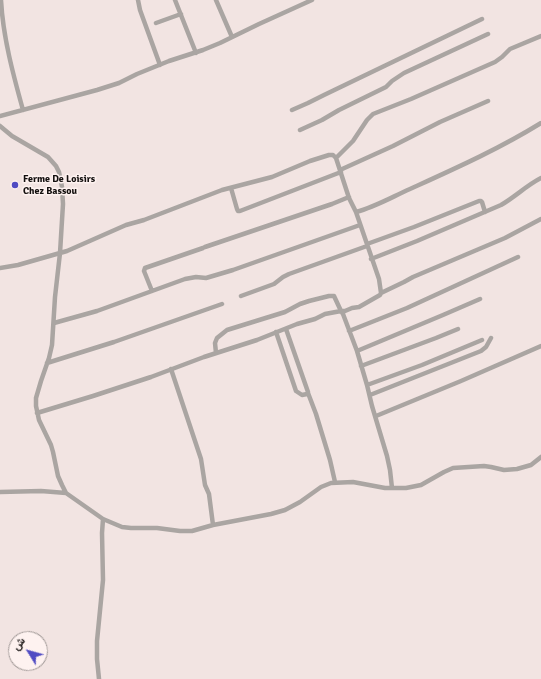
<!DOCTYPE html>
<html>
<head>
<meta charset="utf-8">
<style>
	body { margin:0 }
	#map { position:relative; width:541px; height:679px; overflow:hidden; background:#f2e4e2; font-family:Signika,Vazirmatn,sans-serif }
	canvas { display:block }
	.north { position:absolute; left:8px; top:631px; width:40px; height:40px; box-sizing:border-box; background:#fef2f0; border:1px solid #a09896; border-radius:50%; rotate:307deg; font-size:11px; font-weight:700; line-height:16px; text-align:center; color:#14100f }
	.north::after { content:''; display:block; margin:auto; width:14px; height:18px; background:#514cc3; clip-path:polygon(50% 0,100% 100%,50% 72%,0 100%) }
</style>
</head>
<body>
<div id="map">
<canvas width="541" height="679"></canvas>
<div class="north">ش</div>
</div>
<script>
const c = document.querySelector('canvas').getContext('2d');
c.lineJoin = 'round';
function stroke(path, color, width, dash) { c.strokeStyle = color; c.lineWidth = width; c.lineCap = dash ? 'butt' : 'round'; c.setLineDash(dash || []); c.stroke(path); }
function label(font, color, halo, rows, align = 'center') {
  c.font = font + ' Signika,sans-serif'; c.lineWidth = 3; c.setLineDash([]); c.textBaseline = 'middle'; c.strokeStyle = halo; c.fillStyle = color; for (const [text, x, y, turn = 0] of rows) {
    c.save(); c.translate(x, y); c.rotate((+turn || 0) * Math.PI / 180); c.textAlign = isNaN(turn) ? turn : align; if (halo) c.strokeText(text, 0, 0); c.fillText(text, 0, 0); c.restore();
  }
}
stroke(new Path2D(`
	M1 0C3 37 13 74 23 110
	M138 0 140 10 160 65
	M175 0 196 53
	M216 0 232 37
	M156 23 181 14
	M292 110 308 103 324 95 482 19
	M0 116 97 90 119 83 137 74 169 61 203 50 220 43 259 24 312 0
	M0 126 12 136 48 157 56 166 59 172 62 187 63 204 60 253 55 297 52 345 49 358 41 381 36 398V406L39 420 51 445 53 452 58 476 62 485 66 493
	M300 130 322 120 339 110 386 87 392 81 404 73 488 34
	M336 158 353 141 367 120 373 114 411 99 495 62 502 57 510 49 541 36
	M340 170 393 146 440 122 488 101
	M231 188 237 209 238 211H240L341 172
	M356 212C375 207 392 197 410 189 454 169 499 149 541 123
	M367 244 414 227 479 201H481L482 202 485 212
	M205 247 332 204 349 197
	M371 259 417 241 501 205C515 197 527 185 541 178
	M0 268 18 265 67 251 126 225 144 220 222 190 272 177 310 161 329 155H333L336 158 349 198 356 212 379 279 381 293 380 295 359 307 352 308 345 311H341L334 296H329L309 301 300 304 285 312 227 330 217 338 215 343 216 353
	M152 291 144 271 145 268 203 248
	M381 293 404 282 413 277 505 238 541 219
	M241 296 274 284 283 277 289 274 367 246
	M54 323 97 311 185 279 196 277 206 278 233 270 360 225
	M349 331 407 308 518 257
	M276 332 296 391 302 395 307 394 308 392 286 329
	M357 351 443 315 480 299
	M47 363 114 342 222 304
	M361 366 436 338 458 329
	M171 369 201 459 205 485 209 494 213 525
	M367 385 422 365 482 340
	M308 393 316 414 330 460 335 482
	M370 395 481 351 486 347 491 338
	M37 413 93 396 151 377 204 357 257 340 297 324 315 319 325 314 341 311 343 314 357 351 367 385 372 406 387 456 390 470 392 488
	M376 416 461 381 541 346
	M0 492 41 491 66 493 103 519 122 527 131 528H157L180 531H192L213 525 271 514 285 510 300 502 321 487 331 483 353 482 385 488H406L421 485 444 472 453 468 484 466 491 467 504 470 517 469 531 465 541 457
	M99 679 97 659V641L103 580 102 533 103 519`), '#aaa5a2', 4.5);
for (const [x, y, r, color] of [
	[15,185,4,"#514cc3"]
]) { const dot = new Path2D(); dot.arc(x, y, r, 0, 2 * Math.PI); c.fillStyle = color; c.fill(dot); stroke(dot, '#fef2f0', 1.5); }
label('bold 10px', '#14100f', '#fef2f0', [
	["Ferme De Loisirs",23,179],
	["Chez Bassou",23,191]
], 'left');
</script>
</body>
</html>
